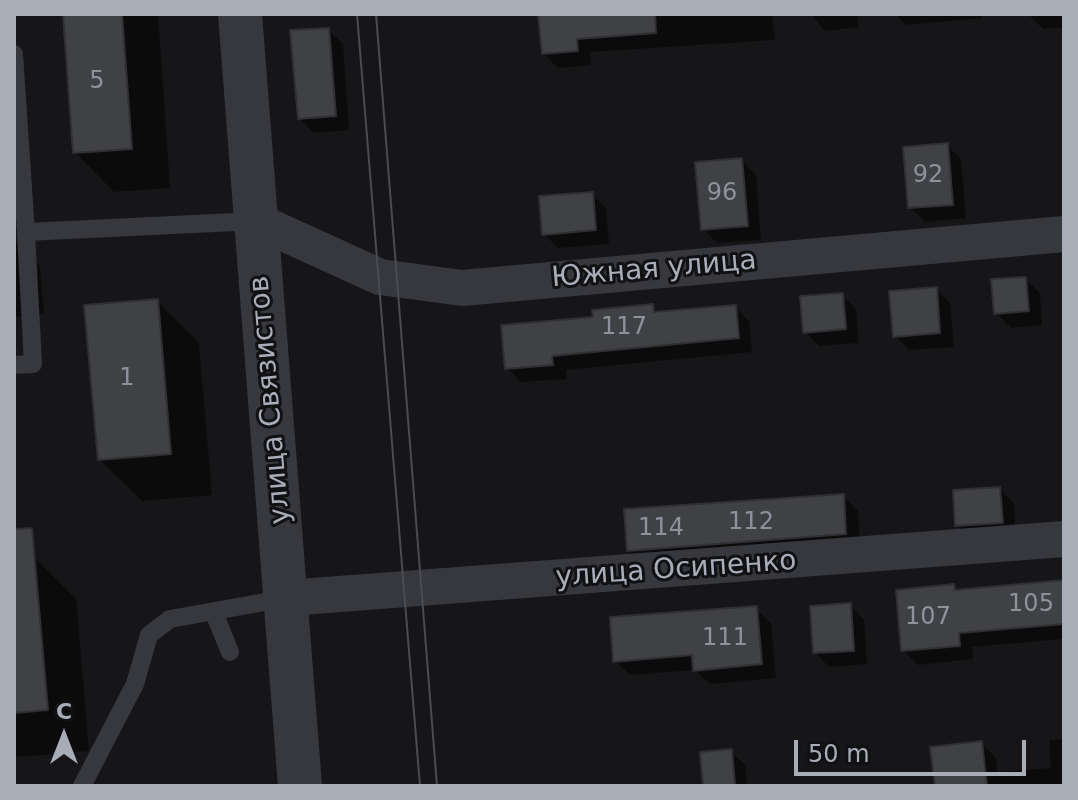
<!DOCTYPE html>
<html>
<head>
<meta charset="utf-8">
<style>
	body { margin:0 }
	#map { position:relative; width:1078px; height:800px; overflow:hidden; background:#161618; font-family:"DejaVu Sans",sans-serif }
	canvas { display:block }
	.frame { position:absolute; inset:0; border:16px solid #a8adb8; pointer-events:none }
	.north { position:absolute; left:24px; top:696px; width:80px; height:80px; -webkit-text-stroke:6px #111113; paint-order:stroke; rotate:0deg; font-size:22px; font-weight:700; line-height:32px; text-align:center; color:#a8adb8 }
	.north::after { content:''; display:block; margin:auto; width:28px; height:36px; background:#a8adb8; clip-path:polygon(50% 0,100% 100%,50% 72%,0 100%) }
	.scale { position:absolute; left:794px; top:740px; width:232px; height:36px; box-sizing:border-box; border:4px solid #a8adb8; border-top:0; padding-left:10px; font-size:24px; line-height:28px; white-space:nowrap; color:#a8adb8; -webkit-text-stroke:6px #111113; paint-order:stroke }
</style>
</head>
<body>
<div id="map">
<canvas width="1078" height="800"></canvas>
<div class="frame"></div>
<div class="north">С</div>
<div class="scale">50 m</div>
</div>
<script>
const c = document.querySelector('canvas').getContext('2d');
c.lineJoin = 'round';
function paint(path, color) { c.fillStyle = color; c.fill(path, 'evenodd'); }
function stroke(path, color, width, dash) { c.strokeStyle = color; c.lineWidth = width; c.lineCap = dash ? 'butt' : 'round'; c.setLineDash(dash || []); c.stroke(path); }
function label(font, color, halo, rows, align = 'center') {
  c.font = font + ' "DejaVu Sans",sans-serif'; c.lineWidth = 6; c.setLineDash([]); c.textBaseline = 'middle'; c.strokeStyle = halo; c.fillStyle = color; for (const [text, x, y, turn = 0] of rows) {
    c.save(); c.translate(x, y); c.rotate((+turn || 0) * Math.PI / 180); c.textAlign = isNaN(turn) ? turn : align; if (halo) c.strokeText(text, 0, 0); c.fillText(text, 0, 0); c.restore();
  }
}
paint(new Path2D(`
	M65 14H158L170 188 114 192 75 152Z
	M540 14H772L775 40 590 52 591 65 558 68 544 54Z
	M811 14H857L859 27 825 31Z
	M895 14H982V18L906 25Z
	M1028 14H1064V27L1043 29Z
	M328 30 343 44 349 130 314 133 299 118Z
	M947 145 961 159 966 218 925 222 910 207Z
	M741 160 756 175 761 240 717 243 703 229Z
	M592 194 606 208 609 244 558 248 544 234Z
	M14 240 40 266 44 314 14 317Z
	M1025 279 1040 293 1042 325 1011 328 996 313Z
	M936 289 950 303 954 347 909 350 895 336Z
	M842 295 856 309 859 343 819 346 805 332Z
	M157 301 199 343 212 495 142 501 99 459Z
	M652 307 659 314 735 307 749 321 752 352 566 370 567 379 521 382 507 368 595 319Z
	M1000 489 1014 504 1016 536 971 540 957 525Z
	M843 496 858 511 860 548 643 565 629 550Z
	M34 557 76 599 89 751 18 757 14 753V559Z
	M1064 582V639L972 647 973 659 918 665 903 650 953 586 959 592Z
	M850 605 864 620 867 664 829 667 815 652Z
	M756 609 771 623 776 678 710 684 695 670 630 675 615 661Z
	M1064 739V786H937L981 743 996 758 997 772 1051 768 1049 740Z
	M731 751 745 765 747 786H705Z`), '#0007');
const building = new Path2D(`
	M63 14H122L132 149 73 153Z
	M538 14H655L656 33 577 39 578 51 542 54Z
	M329 28 336 116 298 119 290 30Z
	M948 143 953 205 908 208 903 147Z
	M742 158 748 226 701 230 695 162Z
	M593 192 596 230 542 235 539 196Z
	M1026 277 1029 311 994 314 991 279Z
	M937 287 940 333 893 337 889 291Z
	M843 293 846 329 803 333 800 296Z
	M158 299 171 454 98 460 84 305Z
	M653 304 654 312 736 305 739 338 552 356 553 365 505 369 501 325 593 317 592 310Z
	M1000 487 1003 523 955 526 953 490Z
	M844 494 846 534 627 551 624 509Z
	M32 528 48 710 14 713V529Z
	M1064 580V624L959 633 960 646 901 651 896 590 954 584 955 590Z
	M851 603 854 651 813 653 810 606Z
	M757 606 762 664 693 671 692 655 613 662 610 617Z
	M982 741 987 786H935L930 747Z
	M732 749 735 786H703L700 752Z`);
paint(building, '#404145');
stroke(building, '#303034', 2);
stroke(new Path2D(`
	M14 54 26 232 257 221
	M14 365 33 364 26 232
	M214 613 230 652
	M82 786 135 684 149 635 170 619 287 598`), '#37383d', 18);
stroke(new Path2D(`
	M257 221 380 277 462 288 1064 234
	M287 598 1064 539`), '#37383d', 36);
stroke(new Path2D(`
	M240 14 300 786`), '#37383d', 44);
stroke(new Path2D(`
	M357 14 420 786
	M376 14 437 786`), '#4a4c52', 2);
label('24px', '#8e929b', null, [
	["5",97,82],
	["92",928,176],
	["96",722,194],
	["117",624,328],
	["1",127,379],
	["112",751,523],
	["114",661,529],
	["105",1031,605],
	["107",928,618],
	["111",725,639]
]);
label('28px', '#a8adb8', '#111113', [
	["Южная улица",654,270,-5],
	["улица Связистов",271,400,-95],
	["улица Осипенко",676,570,-4]
]);
</script>
</body>
</html>
